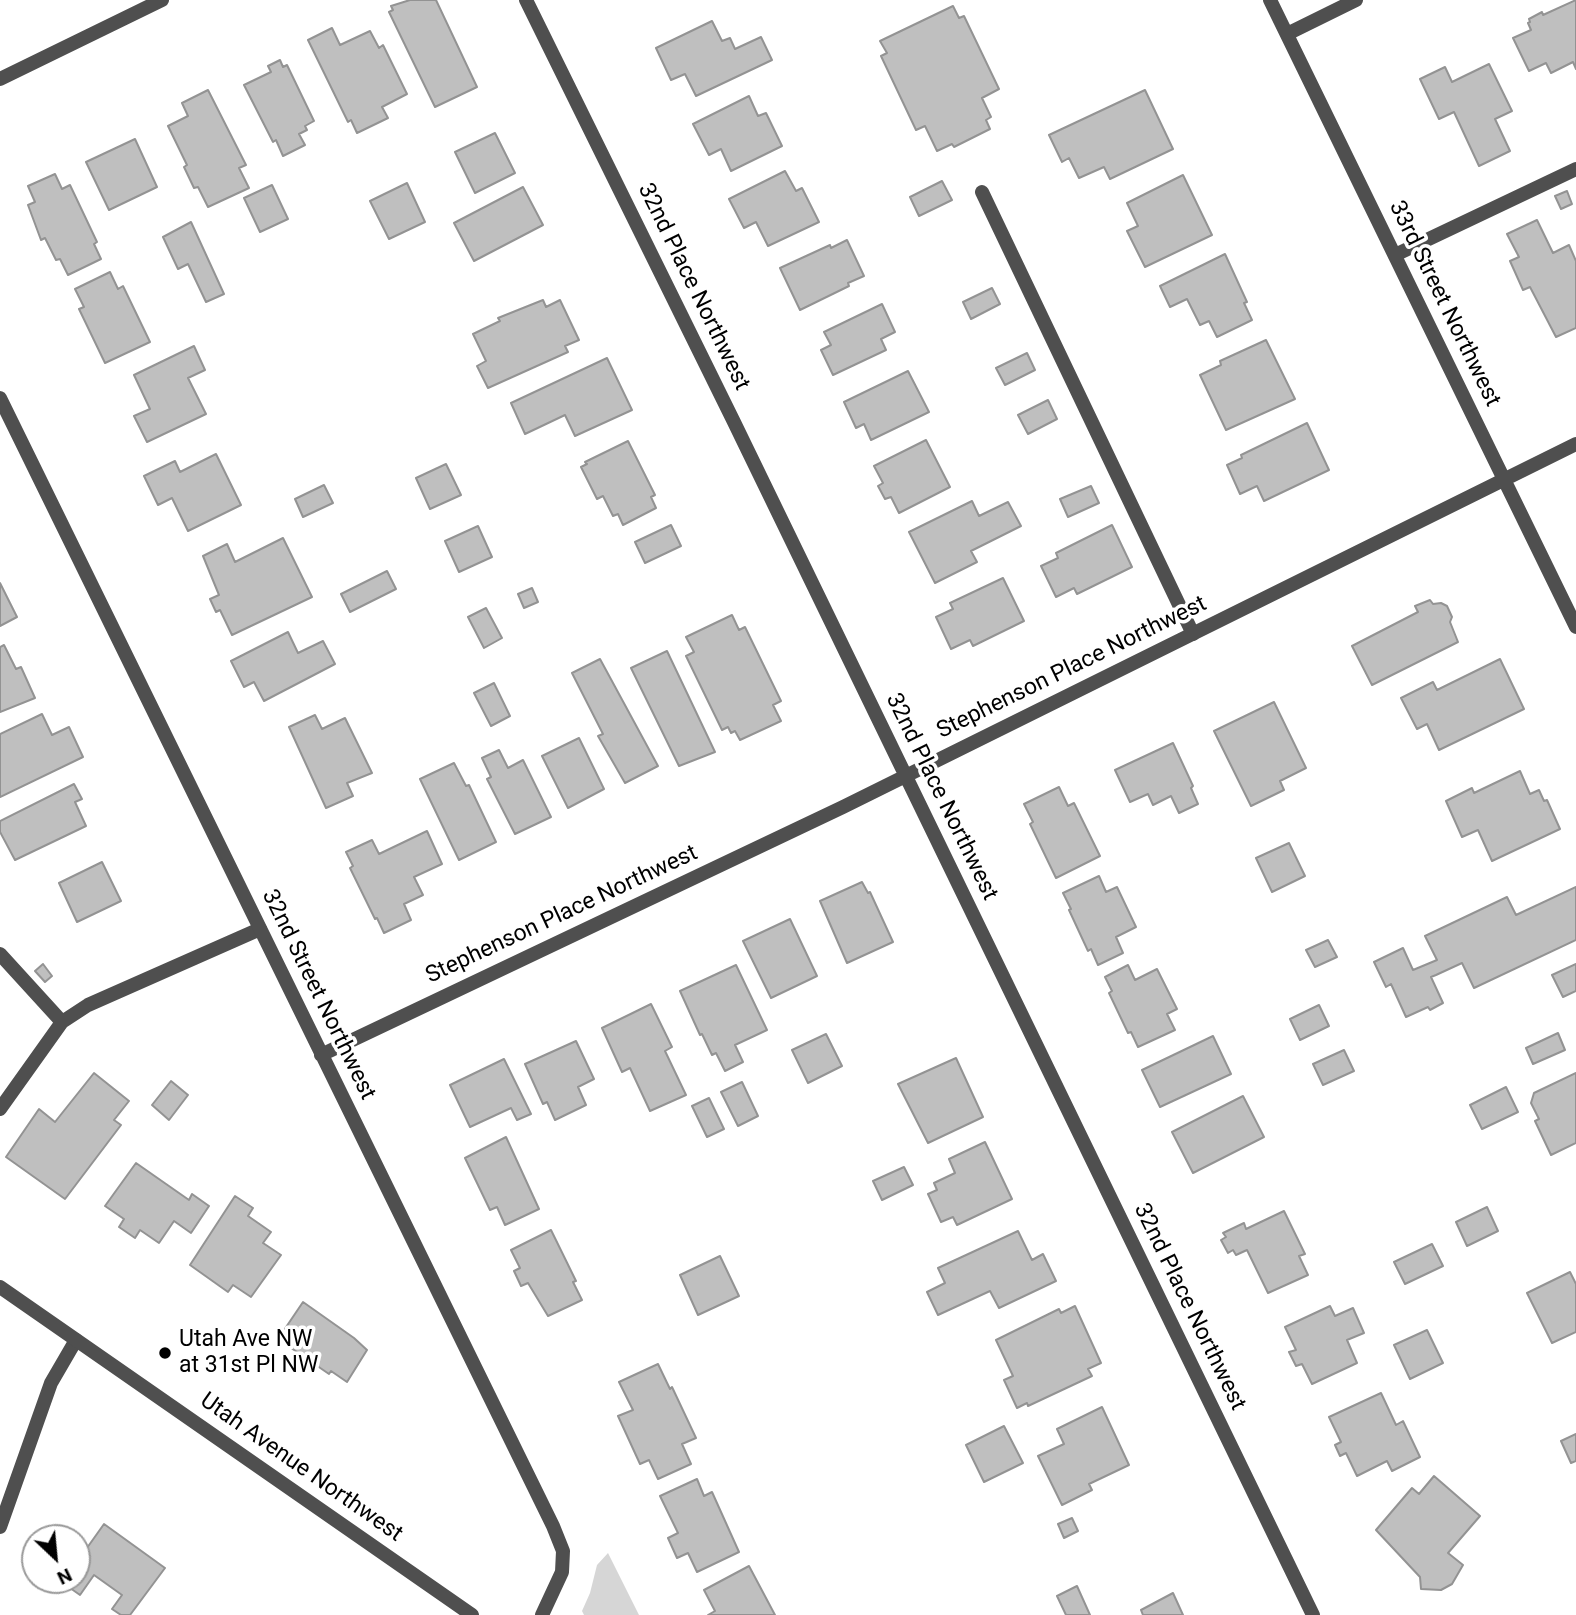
<!DOCTYPE html>
<html>
<head>
<meta charset="utf-8">
<style>
	body { margin:0 }
	#map { position:relative; width:1576px; height:1615px; overflow:hidden; background:#fff; font-family:Roboto,sans-serif }
	canvas { display:block }
	.north { position:absolute; left:21px; top:1524px; width:70px; height:70px; box-sizing:border-box; background:#fff; border:2px solid #999; border-radius:50%; rotate:154deg; font-size:19px; font-weight:700; line-height:28px; text-align:center; color:#000 }
	.north::after { content:''; display:block; margin:auto; width:24px; height:32px; background:#000; clip-path:polygon(50% 0,100% 100%,50% 72%,0 100%) }
</style>
</head>
<body>
<div id="map">
<canvas width="1576" height="1615"></canvas>
<div class="north">N</div>
</div>
<script>
const c = document.querySelector('canvas').getContext('2d');
c.lineJoin = 'round';
function paint(path, color) { c.fillStyle = color; c.fill(path, 'evenodd'); }
function stroke(path, color, width, dash) { c.strokeStyle = color; c.lineWidth = width; c.lineCap = dash ? 'butt' : 'round'; c.setLineDash(dash || []); c.stroke(path); }
function label(font, color, halo, rows, align = 'center') {
  c.font = font + ' Roboto,sans-serif'; c.lineWidth = 7; c.setLineDash([]); c.textBaseline = 'middle'; c.strokeStyle = halo; c.fillStyle = color; for (const [text, x, y, turn = 0] of rows) {
    c.save(); c.translate(x, y); c.rotate((+turn || 0) * Math.PI / 180); c.textAlign = isNaN(turn) ? turn : align; if (halo) c.strokeText(text, 0, 0); c.fillText(text, 0, 0); c.restore();
  }
}
paint(new Path2D(`
	M608 1553 639 1615H584L582 1611 590 1593 597 1565Z`), '#d6d6d6');
const building = new Path2D(`
	M410 0H436L477 87 435 107 389 12 393 10 391 6Z
	M1576 0V69L1573 62 1551 73 1546 63 1529 71 1513 38 1531 30 1528 23 1530 22 1529 19 1542 12 1543 15Z
	M953 6 959 18 964 16 999 89 982 98 991 117 986 120 990 129 954 147 952 144 937 151 925 126 916 130 881 56 887 53 880 41Z
	M712 21 722 41 730 38 735 49 761 37 772 60 696 96 685 74 671 80 656 48Z
	M332 28 340 45 370 31 379 48 383 45 407 94 382 107 388 118 357 133 351 120 348 122 308 40Z
	M280 60 283 67 287 65 314 121 305 126 307 130 299 134 305 145 283 156 276 140 273 142 244 85 271 72 268 66Z
	M1489 64 1512 111 1495 119 1510 151 1479 166 1454 112 1439 119 1420 79 1445 67 1452 82Z
	M208 90 246 165 239 168 249 188 208 207 198 187 194 188 184 167 187 165 168 126 188 116 182 103Z
	M1145 90 1173 149 1110 179 1104 167 1079 178 1069 158 1062 162 1049 135Z
	M749 96 758 116 766 113 782 146 731 171 721 149 709 155 693 124Z
	M495 133 515 173 475 193 455 152Z
	M135 139 157 187 109 210 86 162Z
	M785 171 796 191 802 188 819 222 768 246 756 222 744 228 729 199Z
	M55 174 62 189 70 185 97 242 94 244 101 259 68 275 60 259 56 260 45 238 41 240 28 205 35 202 28 186Z
	M1183 175 1212 235 1145 267 1127 231 1138 226 1127 203Z
	M942 181 952 200 919 216 910 197Z
	M407 183 425 222 389 239 370 201Z
	M272 185 288 219 260 232 244 198Z
	M523 187 543 225 474 261 454 223Z
	M1567 191 1572 204 1561 209 1555 196Z
	M1537 220 1553 253 1569 245 1576 261V328L1556 337 1530 287 1523 290 1510 261 1519 257 1507 234Z
	M191 222 224 294 206 302 188 264 178 269 163 237Z
	M847 240 864 276 848 283 849 286 800 310 780 268 830 245 831 248Z
	M1225 254 1247 302 1244 303 1252 320 1217 337 1209 321 1200 325 1187 299 1170 307 1160 286Z
	M110 272 118 289 123 286 150 342 105 363 79 309 84 307 75 289Z
	M992 288 1000 304 971 319 963 302Z
	M543 300 546 307 560 300 579 340 565 346 568 352 488 388 477 366 486 361 473 334 500 321 498 318Z
	M882 304 895 332 881 339 886 350 833 375 821 350 831 345 824 332Z
	M1266 340 1295 399 1226 430 1200 375 1221 365 1220 361Z
	M194 346 205 370 188 378 206 414 147 442 134 416 150 409 134 375Z
	M1027 353 1035 370 1005 385 996 368Z
	M607 358 632 410 575 436 565 415 525 434 511 403Z
	M908 371 929 412 871 440 864 424 856 428 844 402Z
	M1048 400 1057 419 1028 434 1018 415Z
	M1307 423 1329 470 1264 501 1257 486 1240 494 1227 465 1242 458 1241 455Z
	M926 440 950 487 899 513 891 497 885 499 878 486 883 483 874 466Z
	M628 441 655 495 651 497 656 508 623 525 618 514 613 516 603 496 597 499 581 467 587 464 585 462Z
	M216 454 241 505 188 531 172 498 158 505 144 476 175 461 180 472Z
	M446 464 461 495 430 509 416 478Z
	M324 485 333 503 303 517 295 499Z
	M1091 486 1099 503 1068 517 1060 499Z
	M972 501 979 516 1008 502 1021 526 971 551 977 562 935 583 909 532Z
	M671 525 681 546 645 563 635 542Z
	M1112 525 1132 567 1077 594 1074 588 1056 597 1041 566 1058 558 1056 553Z
	M478 526 492 557 459 572 445 541Z
	M283 538 312 597 232 635 220 610 216 612 210 599 219 595 203 556 227 544 235 562Z
	M387 571 396 589 350 612 341 594Z
	M1003 578 1024 621 973 646 970 640 951 649 936 617 953 609 950 603Z
	M0 583 17 617 0 626Z
	M532 588 538 602 524 608 518 594Z
	M1430 600 1433 604 1441 603 1447 606 1452 617 1450 622 1458 642 1372 685 1352 646 1418 612 1415 606Z
	M486 608 502 638 484 648 468 617Z
	M732 615 739 630 745 627 781 701 773 705 781 721 740 740 735 731 731 733 728 727 722 730 686 656 694 652 686 637Z
	M288 632 298 653 323 641 335 664 264 701 254 682 244 687 231 661Z
	M4 645 16 669 21 667 35 698 0 712V647Z
	M667 651 715 752 679 766 631 668Z
	M600 659 658 766 625 783 598 736 603 734 572 673Z
	M1500 659 1524 709 1439 750 1427 724 1417 729 1401 698 1433 682 1437 690Z
	M494 683 510 716 491 726 474 693Z
	M1274 702 1306 768 1280 781 1284 790 1251 806 1214 731Z
	M42 714 52 735 69 727 83 757 0 797V734Z
	M315 715 322 729 345 718 372 773 347 783 353 796 326 808 289 727Z
	M579 738 604 789 568 808 542 756Z
	M1173 743 1193 786 1191 788 1198 804 1179 813 1171 796 1153 805 1148 794 1130 802 1115 770Z
	M499 750 508 768 523 760 551 817 515 834 487 779 491 777 482 758Z
	M454 763 466 786 469 785 496 842 459 860 420 779Z
	M1520 771 1530 794 1539 790 1544 801 1547 800 1560 829 1492 861 1478 830 1462 837 1446 801 1472 788 1474 793Z
	M74 784 82 799 75 802 86 826 15 860 0 832V821Z
	M1059 787 1068 806 1074 803 1100 856 1056 878 1030 824 1033 822 1024 804Z
	M427 831 442 864 414 877 423 895 404 904 411 920 384 933 377 918 375 919 350 868 353 866 346 852 372 840 379 854Z
	M1289 843 1305 876 1272 892 1256 858Z
	M102 862 121 901 77 922 59 883Z
	M1099 876 1106 892 1117 887 1136 927 1116 937 1123 953 1098 965 1091 949 1088 951 1069 910 1071 909 1063 893Z
	M862 882 868 893 870 892 893 942 847 963 820 901Z
	M1576 887V940L1474 988 1462 963 1436 975 1431 977 1443 1003 1430 1010 1428 1007 1406 1017 1391 984 1386 987 1374 962 1403 948 1413 970 1437 960 1425 936 1507 897 1516 915Z
	M790 919 817 976 771 998 743 941Z
	M1328 940 1337 957 1315 967 1306 950Z
	M43 964 52 976 45 982 35 971Z
	M1576 964V991L1563 997 1552 975Z
	M736 965 767 1030 735 1045 743 1062 725 1071 716 1053 712 1055 702 1034 700 1035 680 991Z
	M1128 965 1135 980 1157 969 1177 1009 1167 1014 1175 1030 1138 1047 1131 1032 1128 1033 1109 993 1112 991 1105 977Z
	M651 1004 672 1047 665 1051 686 1095 650 1111 630 1068 622 1072 602 1028Z
	M1319 1005 1329 1026 1300 1040 1290 1019Z
	M1558 1033 1565 1050 1533 1064 1526 1048Z
	M826 1034 842 1066 808 1083 792 1050Z
	M1213 1036 1231 1074 1160 1107 1142 1070Z
	M576 1041 594 1079 578 1087 586 1105 555 1120 547 1102 543 1104 525 1064Z
	M1344 1050 1354 1071 1323 1085 1313 1064Z
	M956 1058 983 1117 928 1143 898 1084Z
	M504 1059 531 1114 517 1120 511 1108 470 1127 450 1085Z
	M94 1073 129 1101 114 1120 121 1125 65 1199 6 1157 39 1109 55 1122Z
	M1576 1073V1143L1551 1155 1535 1121 1539 1119 1531 1103 1534 1093Z
	M171 1081 188 1095 169 1120 152 1105Z
	M742 1082 758 1116 738 1126 721 1092Z
	M1506 1087 1518 1112 1482 1129 1470 1105Z
	M1243 1096 1264 1137 1193 1173 1172 1132Z
	M709 1098 724 1129 707 1137 692 1106Z
	M506 1137 539 1209 505 1225 497 1207 490 1210 465 1158Z
	M985 1142 1012 1199 957 1225 953 1217 941 1222 928 1194 937 1190 934 1183 955 1173 949 1159Z
	M136 1163 189 1200 192 1194 209 1206 191 1233 174 1221 159 1243 140 1230 135 1238 119 1227 124 1219 105 1206Z
	M904 1167 913 1185 882 1200 873 1181Z
	M235 1196 253 1208 248 1216 271 1232 263 1243 281 1255 251 1297 233 1285 228 1292 190 1265Z
	M1487 1207 1498 1231 1467 1246 1456 1222Z
	M1284 1211 1305 1254 1299 1256 1308 1275 1268 1293 1247 1250 1236 1255 1233 1250 1228 1253 1221 1240 1226 1237 1223 1233 1244 1223 1246 1229Z
	M551 1230 576 1281 573 1282 582 1300 548 1316 528 1283 521 1286 514 1271 520 1268 511 1250Z
	M1018 1231 1032 1260 1043 1254 1056 1281 999 1308 990 1291 938 1315 927 1292 945 1283 938 1268Z
	M1432 1244 1443 1266 1405 1284 1394 1262Z
	M720 1256 739 1296 698 1315 680 1275Z
	M1570 1272 1576 1284V1332L1552 1343 1527 1293Z
	M303 1302 354 1338 367 1350 347 1382 331 1371 329 1374 278 1339Z
	M1075 1306 1101 1363 1088 1369 1092 1376 1028 1406 1027 1403 1017 1408 1004 1380 1013 1376 996 1340 1059 1309 1061 1313Z
	M1330 1306 1335 1316 1353 1308 1364 1333 1347 1340 1357 1363 1312 1384 1302 1364 1296 1366 1289 1352 1296 1350 1285 1327Z
	M1427 1330 1443 1363 1410 1379 1394 1345Z
	M658 1364 670 1389 672 1387 696 1438 682 1444 691 1464 658 1479 649 1460 640 1464 618 1416 633 1410 619 1382Z
	M1381 1393 1396 1425 1403 1421 1420 1457 1392 1471 1387 1461 1357 1476 1346 1453 1340 1456 1335 1445 1341 1442 1329 1417Z
	M1102 1407 1129 1465 1089 1484 1092 1490 1062 1505 1038 1456 1064 1444 1057 1429Z
	M1004 1426 1023 1463 984 1482 966 1445Z
	M1576 1434V1461L1571 1463 1561 1441Z
	M1434 1476 1480 1516 1448 1553 1463 1565 1452 1584 1441 1590 1421 1589 1420 1577 1376 1530 1412 1488 1419 1494Z
	M697 1479 704 1496 712 1492 739 1552 697 1572 688 1553 677 1558 668 1538 678 1533 660 1496Z
	M1072 1518 1078 1531 1064 1538 1058 1524Z
	M104 1524 165 1568 130 1615H121L112 1609 122 1595 94 1575 80 1595 63 1583 64 1580H77V1562Z
	M749 1566 775 1615H708L715 1611 704 1590Z
	M1077 1586 1090 1615H1066L1057 1596Z
	M1173 1593 1183 1615H1143L1141 1610Z`);
paint(building, '#bfbfbf');
stroke(building, '#939393', 2);
stroke(new Path2D(`
	M982 192 1193 634
	M1395 255 1576 169
	M0 954 62 1022
	M0 1109 62 1022 88 1005 260 929`), '#4f4f4f', 14);
stroke(new Path2D(`
	M526 0 733 420 1313 1615
	M1270 0 1576 627
	M1287 34 1356 0
	M0 79 162 0
	M0 398 553 1526 563 1551 562 1572 542 1615
	M321 1055 843 807 1576 444
	M0 1527 51 1383 76 1340`), '#4f4f4f', 14);
stroke(new Path2D(`
	M0 1287 472 1615`), '#4f4f4f', 14);
for (const [x, y, r, color] of [
	[165,1353,7,"#000"]
]) { const dot = new Path2D(); dot.arc(x, y, r, 0, 2 * Math.PI); c.fillStyle = color; c.fill(dot); stroke(dot, '#fff', 2.5); }
label('23px', '#000', '#fff', [
	["32nd Place Northwest",693,287,64],
	["33rd Street Northwest",1444,304,64],
	["Stephenson Place Northwest",1072,668,-26],
	["32nd Place Northwest",941,797,64],
	["Stephenson Place Northwest",562,915,-25],
	["32nd Street Northwest",318,995,64],
	["32nd Place Northwest",1189,1307,64],
	["Utah Avenue Northwest",301,1468,35]
]);
label('23px', '#000', '#fff', [
	["Utah Ave NW",179,1340],
	["at 31st Pl NW",179,1366]
], 'left');
</script>
</body>
</html>
